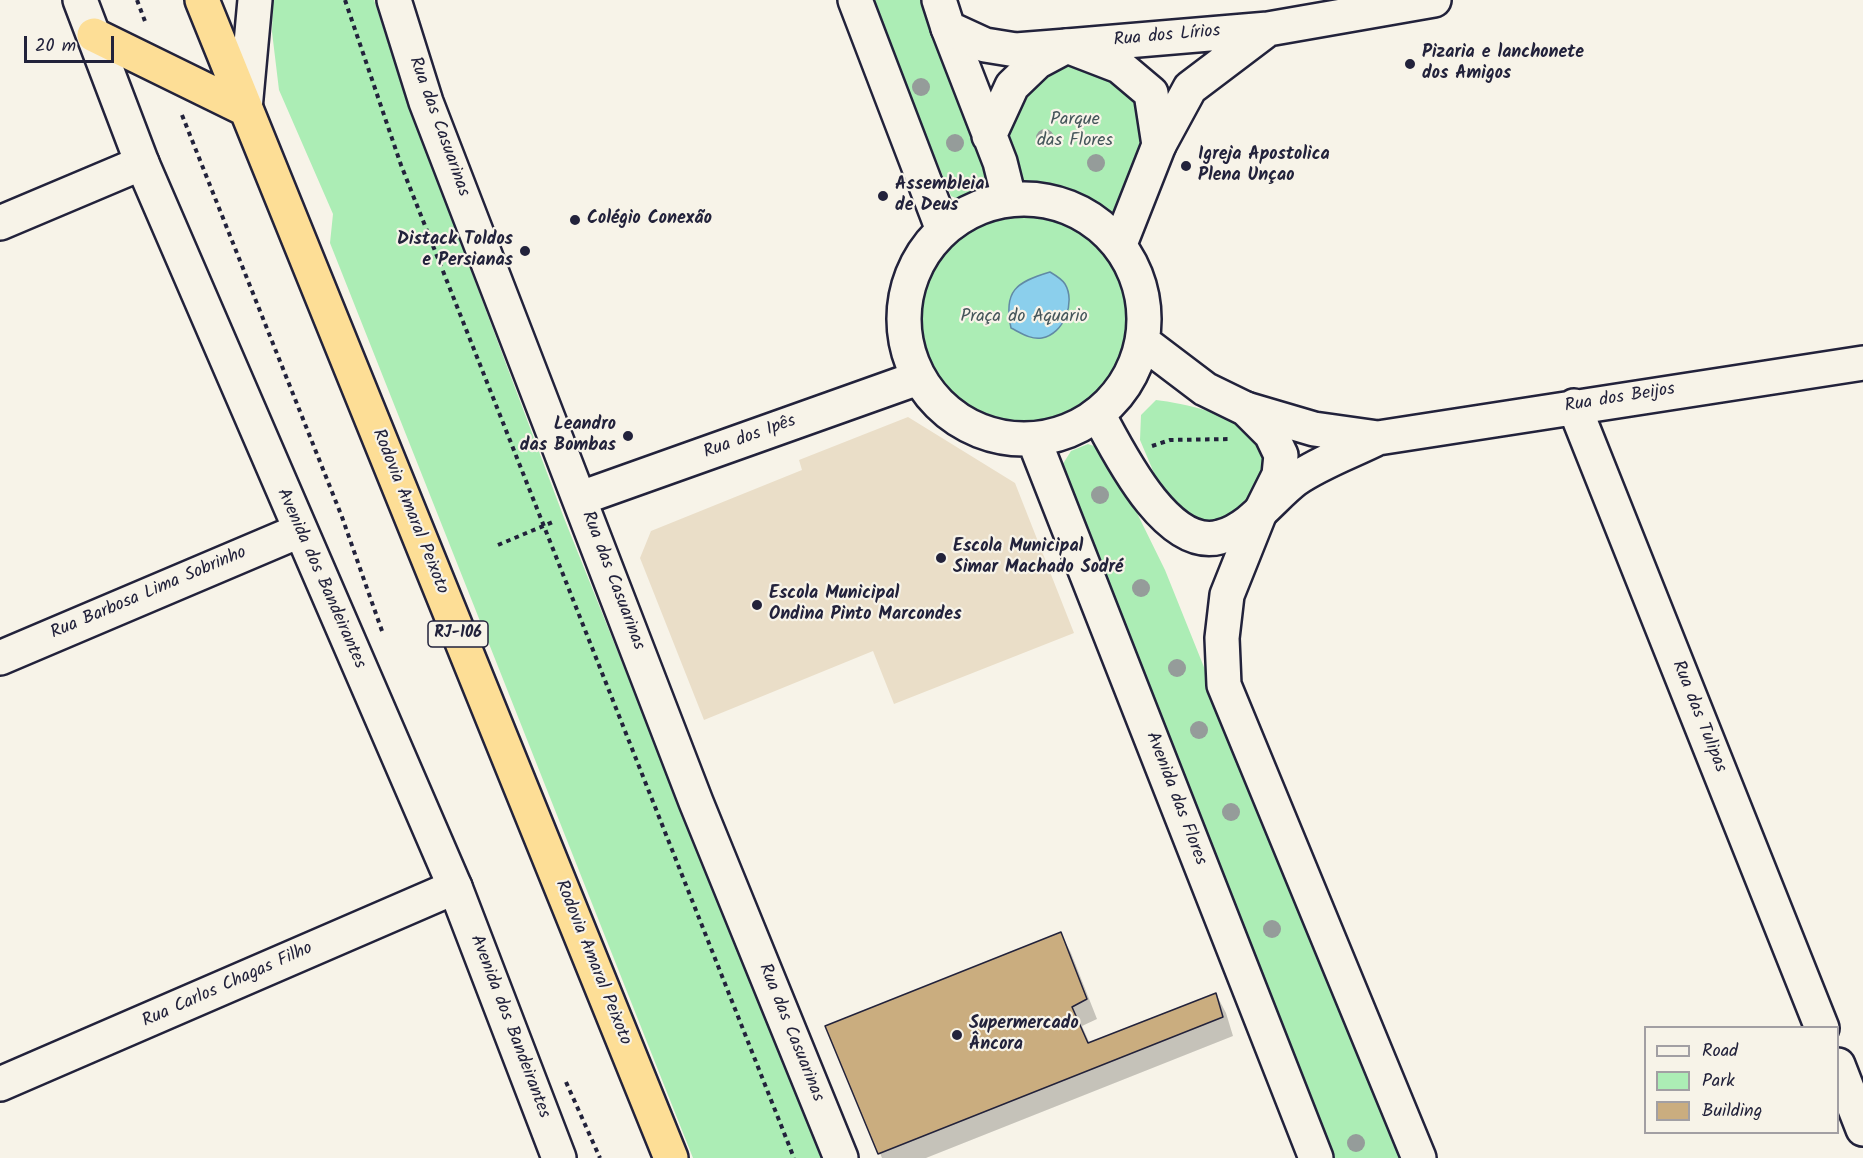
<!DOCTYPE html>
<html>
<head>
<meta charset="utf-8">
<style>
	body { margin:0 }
	#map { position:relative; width:1863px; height:1158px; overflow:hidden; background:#f7f3e8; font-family:Kalam,sans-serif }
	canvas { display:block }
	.legend { position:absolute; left:1644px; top:1026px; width:195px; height:108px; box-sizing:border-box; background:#f7f3e8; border:2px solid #a29fa3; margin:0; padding:8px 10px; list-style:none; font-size:18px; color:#22223b }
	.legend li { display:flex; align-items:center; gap:12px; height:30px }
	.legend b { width:30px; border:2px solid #a29fa3 }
	.scale { position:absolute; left:24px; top:36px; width:90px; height:27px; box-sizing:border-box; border:3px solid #22223b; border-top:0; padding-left:8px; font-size:18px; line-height:21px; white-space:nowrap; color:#22223b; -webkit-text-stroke:4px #f7f3e8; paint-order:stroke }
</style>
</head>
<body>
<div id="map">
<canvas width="1863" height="1158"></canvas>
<ul class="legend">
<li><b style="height:8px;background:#f7f3e8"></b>Road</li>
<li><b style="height:16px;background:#acedb5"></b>Park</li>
<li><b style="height:16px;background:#caad7f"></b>Building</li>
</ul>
<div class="scale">20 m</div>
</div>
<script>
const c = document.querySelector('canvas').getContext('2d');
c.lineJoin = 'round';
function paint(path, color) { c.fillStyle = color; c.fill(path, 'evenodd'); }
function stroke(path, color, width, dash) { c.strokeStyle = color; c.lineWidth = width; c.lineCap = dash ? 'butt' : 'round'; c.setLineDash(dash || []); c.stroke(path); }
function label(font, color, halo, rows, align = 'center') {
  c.font = font + ' Kalam,sans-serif'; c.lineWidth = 4.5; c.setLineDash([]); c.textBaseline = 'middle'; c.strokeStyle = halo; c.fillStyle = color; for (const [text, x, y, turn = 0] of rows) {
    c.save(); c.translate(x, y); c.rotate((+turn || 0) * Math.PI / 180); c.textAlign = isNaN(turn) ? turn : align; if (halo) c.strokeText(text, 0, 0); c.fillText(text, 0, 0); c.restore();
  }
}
paint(new Path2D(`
	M908 417 1015 483 1074 633 894 704 873 651 704 720 640 558 651 531 802 470 799 460Z`), '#eadec8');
paint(new Path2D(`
	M273 0H374L405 95 564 518 821 1158H693L330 243 333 214 279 90 272 32Z
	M871 0H920L985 166C985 185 985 196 965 202L951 196Z
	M1066 62 1110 78 1137 101 1144 145 1110 224C1076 194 1063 188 1017 186L1001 137 1009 117 1041 75Z
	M1009 210C1034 213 1061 215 1084 226 1102 235 1128 277 1131 296 1135 319 1122 370 1107 386 1095 398 1078 419 1062 424 1004 441 920 394 914 331 911 306 922 285 935 264 940 256 945 244 952 237 966 224 991 214 1009 210Z
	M1156 400C1183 403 1238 415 1256 437 1260 442 1263 449 1266 454 1258 490 1243 507 1213 527L1168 506 1140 440 1141 415Z
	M1088 444 1106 450 1165 570 1401 1158H1329L1061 467 1071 451Z`), '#acedb5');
const water = new Path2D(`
	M1050 272C1055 275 1062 279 1065 284 1076 302 1064 334 1042 338 1031 340 1021 333 1011 328 1003 291 1016 282 1050 272Z`);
paint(water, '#8bcfec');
stroke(water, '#618aa5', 1.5);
paint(new Path2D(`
	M1061 934 1071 953 1097 1019 1082 1026 1090 1044 1216 994 1226 1013 1233 1036 926 1158H882L827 1027Z`), '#0003');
const building = new Path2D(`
	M1061 932 1087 999 1072 1007 1088 1043 1216 993 1223 1017 878 1154 825 1026Z`);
paint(building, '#caad7f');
stroke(building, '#22223b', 1.5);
const street = new Path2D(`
	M948 28 1000 162 1009 198
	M989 136 1012 86 1037 62 1067 46 1268 29 1434 0
	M1159 145 1190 88 1268 29
	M0 223 142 163
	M1574 406 1822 1028
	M1246 409 1314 429 1378 438 1863 363
	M1098 414C1118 451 1167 552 1220 537 1251 529 1273 496 1296 479 1321 462 1352 451 1378 438
	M581 498 918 378
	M0 658 299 531
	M1838 1065 1863 1129
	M0 1084 455 887`);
const secondary = new Path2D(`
	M80 0 142 163 455 887 559 1158
	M394 0 426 102 696 802 841 1158
	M855 0 943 230
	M939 0 948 28 985 45 1016 50 1067 46 1119 66 1151 93 1159 145 1120 244
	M245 109 255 0
	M904 319a120 120 0 1 1 240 0a120 120 0 1 1-240 0Z
	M1143 342 1205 389 1246 409 1271 434 1281 455 1279 475 1259 515 1227 595 1222 638 1224 685 1419 1158
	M1034 440 1316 1158`);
const highway = new Path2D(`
	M202 0 671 1158
	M94 35 245 109`);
stroke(street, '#22223b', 38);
stroke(secondary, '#22223b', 38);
stroke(highway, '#22223b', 38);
stroke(new Path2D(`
	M137 0 146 24
	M345 0 401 165 794 1158
	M182 115 342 517 382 631
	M1152 446 1170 440 1231 439
	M498 545 555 521
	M566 1082 600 1158`), '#22223b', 4, [4.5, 4.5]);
stroke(street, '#f7f3e8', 33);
stroke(secondary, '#f7f3e8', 33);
stroke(highway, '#fdde96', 33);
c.fillStyle = '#959c9a';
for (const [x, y] of [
	[921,87],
	[1045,138],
	[955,143],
	[1096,163],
	[1100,495],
	[1141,588],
	[1177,668],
	[1199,730],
	[1231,812],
	[1272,929],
	[1356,1143]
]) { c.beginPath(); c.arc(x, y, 9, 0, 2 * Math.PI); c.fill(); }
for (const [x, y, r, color] of [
	[1410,64,6,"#22223b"],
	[1186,166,6,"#22223b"],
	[883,196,6,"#22223b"],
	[575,220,6,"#22223b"],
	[525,251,6,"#22223b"],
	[628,436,6,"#22223b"],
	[941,558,6,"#22223b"],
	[757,605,6,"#22223b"],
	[957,1035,6,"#22223b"]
]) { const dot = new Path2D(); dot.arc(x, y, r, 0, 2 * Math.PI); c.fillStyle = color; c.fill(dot); stroke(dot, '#f7f3e8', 2); }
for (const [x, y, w] of [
	[458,634,60]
]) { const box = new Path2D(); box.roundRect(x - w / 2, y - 13, w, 26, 4.5); c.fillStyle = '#f7f3e8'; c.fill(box); stroke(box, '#22223b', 1.5); }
label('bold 16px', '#22223b', null, [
	["RJ-106",458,634]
]);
label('18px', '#22223b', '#f7f3e8', [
	["Rua dos Lírios",1167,37,-5],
	["Rua das Casuarinas",438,127,70],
	["Rua dos Beijos",1620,399,-9],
	["Rua dos Ipês",750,438,-20],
	["Rodovia Amaral Peixoto",409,512,68],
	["Avenida dos Bandeirantes",320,579,66],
	["Rua das Casuarinas",612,581,69],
	["Rua Barbosa Lima Sobrinho",149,594,-23],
	["Rua das Tulipas",1698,717,68],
	["Avenida das Flores",1175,799,69],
	["Rodovia Amaral Peixoto",592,963,68],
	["Rua Carlos Chagas Filho",228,986,-24],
	["Avenida dos Bandeirantes",509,1027,69],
	["Rua das Casuarinas",790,1033,68]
]);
label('bold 18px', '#22223b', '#f7f3e8', [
	["Pizaria e lanchonete",1422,54],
	["dos Amigos",1422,75],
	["Igreja Apostolica",1198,156],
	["Plena Unçao",1198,177],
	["Assembleia",895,186],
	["de Deus",895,207],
	["Colégio Conexão",587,220],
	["Distack Toldos",513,241,"right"],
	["e Persianas",513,262,"right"],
	["Leandro",616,426,"right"],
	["das Bombas",616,447,"right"],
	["Escola Municipal",953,548],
	["Simar Machado Sodré",953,569],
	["Escola Municipal",769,595],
	["Ondina Pinto Marcondes",769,616],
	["Supermercado",969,1025],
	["Âncora",969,1046]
], 'left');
label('18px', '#44555a', '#f7f3e8', [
	["Parque",1075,121],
	["das Flores",1075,142],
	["Praça do Aquario",1024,318]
]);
</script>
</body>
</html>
